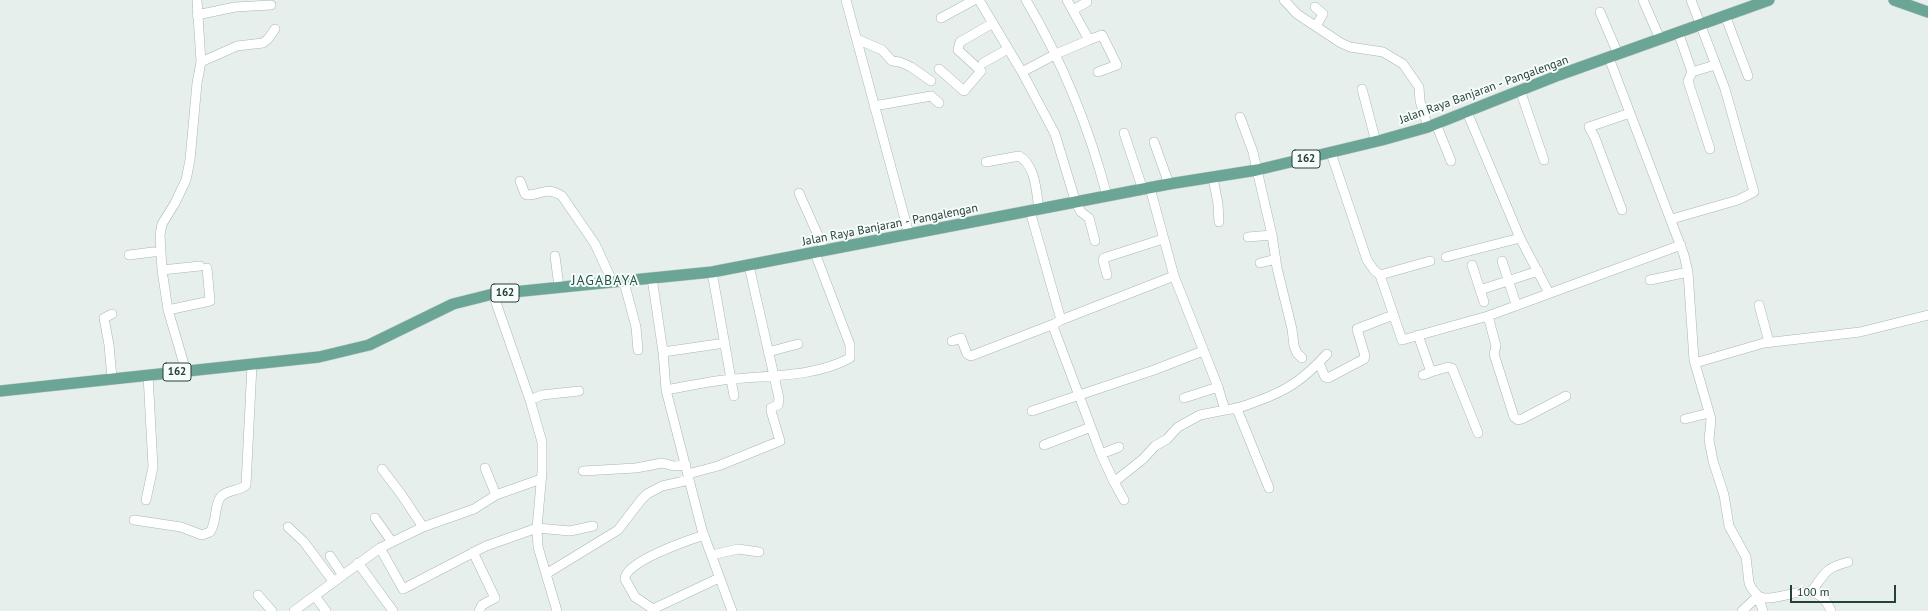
<!DOCTYPE html>
<html>
<head>
<meta charset="utf-8">
<style>
	body { margin:0 }
	#map { position:relative; width:1928px; height:611px; overflow:hidden; background:#e6efeb; font-family:"PT Sans",sans-serif }
	canvas { display:block }
	.scale { position:absolute; left:1790px; top:585px; width:106px; height:18px; box-sizing:border-box; border:2px solid #24423a; border-top:0; padding-left:5px; font-size:12px; line-height:14px; white-space:nowrap; color:#24423a; -webkit-text-stroke:3px #f7fbf9; paint-order:stroke }
</style>
</head>
<body>
<div id="map">
<canvas width="1928" height="611"></canvas>
<div class="scale">100 m</div>
</div>
<script>
const c = document.querySelector('canvas').getContext('2d');
c.lineJoin = 'round';
function stroke(path, color, width, dash) { c.strokeStyle = color; c.lineWidth = width; c.lineCap = dash ? 'butt' : 'round'; c.setLineDash(dash || []); c.stroke(path); }
function label(font, color, halo, rows, align = 'center') {
  c.font = font + ' "PT Sans",sans-serif'; c.lineWidth = 4; c.setLineDash([]); c.textBaseline = 'middle'; c.strokeStyle = halo; c.fillStyle = color; for (const [text, x, y, turn = 0] of rows) {
    c.save(); c.translate(x, y); c.rotate((+turn || 0) * Math.PI / 180); c.textAlign = isNaN(turn) ? turn : align; if (halo) c.strokeText(text, 0, 0); c.fillText(text, 0, 0); c.restore();
  }
}
const minor = new Path2D(`
	M846 0 909 234
	M979 0 1022 72 1055 134 1076 203 1081 212 1089 218 1095 241
	M1026 0C1062 61 1089 127 1107 196
	M1284 0 1297 14 1341 43 1350 47 1383 52 1403 64 1419 87 1420 101 1428 127
	M1643 0 1660 39
	M1315 7 1323 14 1316 26
	M1073 10 1087 2
	M1600 12 1618 54
	M197 15 235 7 271 5
	M1725 15 1748 76
	M941 18 974 0
	M1678 32 1692 72 1688 81 1710 149
	M859 40 882 50 892 61 900 62 911 67 931 81
	M1089 40 1102 35 1117 65 1098 72
	M1609 58 1684 255 1688 272 1694 360 1711 419 1709 440 1713 461 1724 495 1729 526 1746 557 1749 583 1752 589 1758 596 1764 598C1791 599 1817 576 1831 611
	M201 62 237 46 263 43 268 39 275 29
	M983 63 1008 49
	M939 69 964 91 981 71 958 50 960 42 993 23
	M1022 72 1056 54 1089 40 1067 0
	M1692 72 1715 65
	M1362 89 1376 142
	M1520 90 1544 160
	M874 106 931 96 939 103
	M1467 112 1520 238 1549 293
	M1240 117 1253 152 1257 170 1272 235 1277 268 1292 329 1294 346 1297 353 1302 358
	M1436 124 1451 161
	M1124 133 1143 190
	M1154 142 1169 184
	M1331 153 1367 260 1374 270 1380 275
	M986 162 1019 156C1036 166 1036 191 1039 209
	M1213 178 1218 204 1219 222
	M520 181 525 194 527 195C542 195 546 186 562 196L595 244 613 283
	M799 193 825 251
	M1622 210 1595 138 1589 127 1630 113
	M1030 211 1061 320 1054 324V329L1101 454 1114 482
	M1672 219 1738 200 1754 192 1725 89 1691 0
	M1248 237 1272 235
	M129 255 161 251
	M555 256 559 287
	M1446 257 1520 238
	M1430 261 1380 275 1402 340 1488 316 1681 245
	M1502 261 1515 301
	M1260 263 1276 259
	M1472 265 1484 302
	M162 270 200 266
	M712 272 734 396
	M1107 275 1103 260 1104 258 1163 239
	M652 278 663 352 666 390 702 530 732 611
	M1650 280 1688 272
	M624 282 636 327 638 350
	M1480 290 1538 271
	M493 294 530 400 542 442V472L537 528 538 547 557 611
	M1759 305 1769 342
	M168 310 210 301 207 268
	M112 314 104 318 109 345 112 378
	M1488 316 1496 346 1494 354 1514 417 1518 420 1522 419 1566 396
	M1061 320 1174 276
	M1418 335 1431 372 1423 375
	M952 341 961 338 967 354 971 356 1054 324
	M663 352 725 343
	M768 352 798 344
	M1319 363 1325 377 1328 378 1364 359 1365 356 1357 329 1393 315
	M1695 363 1764 343 1860 332 1928 315
	M186 371 168 310 162 270 160 235 162 224 175 203 186 180 190 160 197 83 201 62 197 0
	M1431 372 1448 367 1452 368 1478 433
	M666 390C688 386 710 381 733 379 772 375 815 377 850 358V345L815 253
	M1184 398 1218 387
	M530 400 542 395 579 391
	M1237 409 1269 488
	M1225 410C1236 409 1245 406 1255 402 1287 391 1304 379 1327 354
	M1032 411 1154 370 1203 351
	M1685 419 1709 413
	M1044 445 1091 427
	M1101 454 1119 447
	M485 468 496 495
	M382 469 401 494 423 527
	M583 471 636 468 662 463 674 466 686 465
	M688 474 718 466 780 441 771 411V408L778 405 779 398 749 266
	M146 500 153 467 148 375
	M1124 500 1114 482 1143 459 1155 446 1167 439 1178 427 1200 415 1225 410 1218 387 1174 276 1150 188
	M375 518 392 542
	M134 520 181 527 202 535 210 532C217 522 214 507 220 498 226 489 239 492 246 485L252 365
	M288 527 304 542 333 581
	M704 535C689 540 624 562 625 579L635 597 653 609 719 578
	M380 548 403 589 486 546 523 533 537 528 570 531 593 526
	M473 552 495 598 482 605 479 611
	M712 555 738 549 759 552
	M330 556 342 574
	M358 563 393 611
	M546 574 618 530 641 500 647 494 662 486 689 480
	M1812 591C1825 573 1825 568 1848 562
	M258 595 272 611
	M315 596 326 611
	M294 611 380 548 423 527 474 509 496 495 541 479
	M1742 611 1758 596 1763 611`);
const major = new Path2D(`
	M1894 0 1928 12
	M0 391 319 357 369 345 453 304 493 294 712 272 1169 184 1257 170 1382 140 1428 127 1559 75 1769 0`);
stroke(minor, '#a8b8b2', 10);
stroke(major, '#c2cac8', 12);
stroke(minor, '#fff', 9);
stroke(major, '#6aa596', 11);
for (const [x, y, w] of [
	[1306,159,28],
	[505,293,28],
	[177,372,28]
]) { const box = new Path2D(); box.roundRect(x - w / 2, y - 9, w, 18, 3); c.fillStyle = '#f7fbf9'; c.fill(box); stroke(box, '#24423a', 1); }
label('bold 11px', '#24423a', null, [
	["162",1306,159],
	["162",505,293],
	["162",177,372]
]);
label('12px', '#24423a', '#f7fbf9', [
	["Jalan Raya Banjaran - Pangalengan",1484,90,-20],
	["Jalan Raya Banjaran - Pangalengan",890,225,-11]
]);
c.letterSpacing = '1px';
label('14px', '#1f5548', '#f7fbf9', [
	["JAGABAYA",605,281]
]);
c.letterSpacing = '0px';
</script>
</body>
</html>
